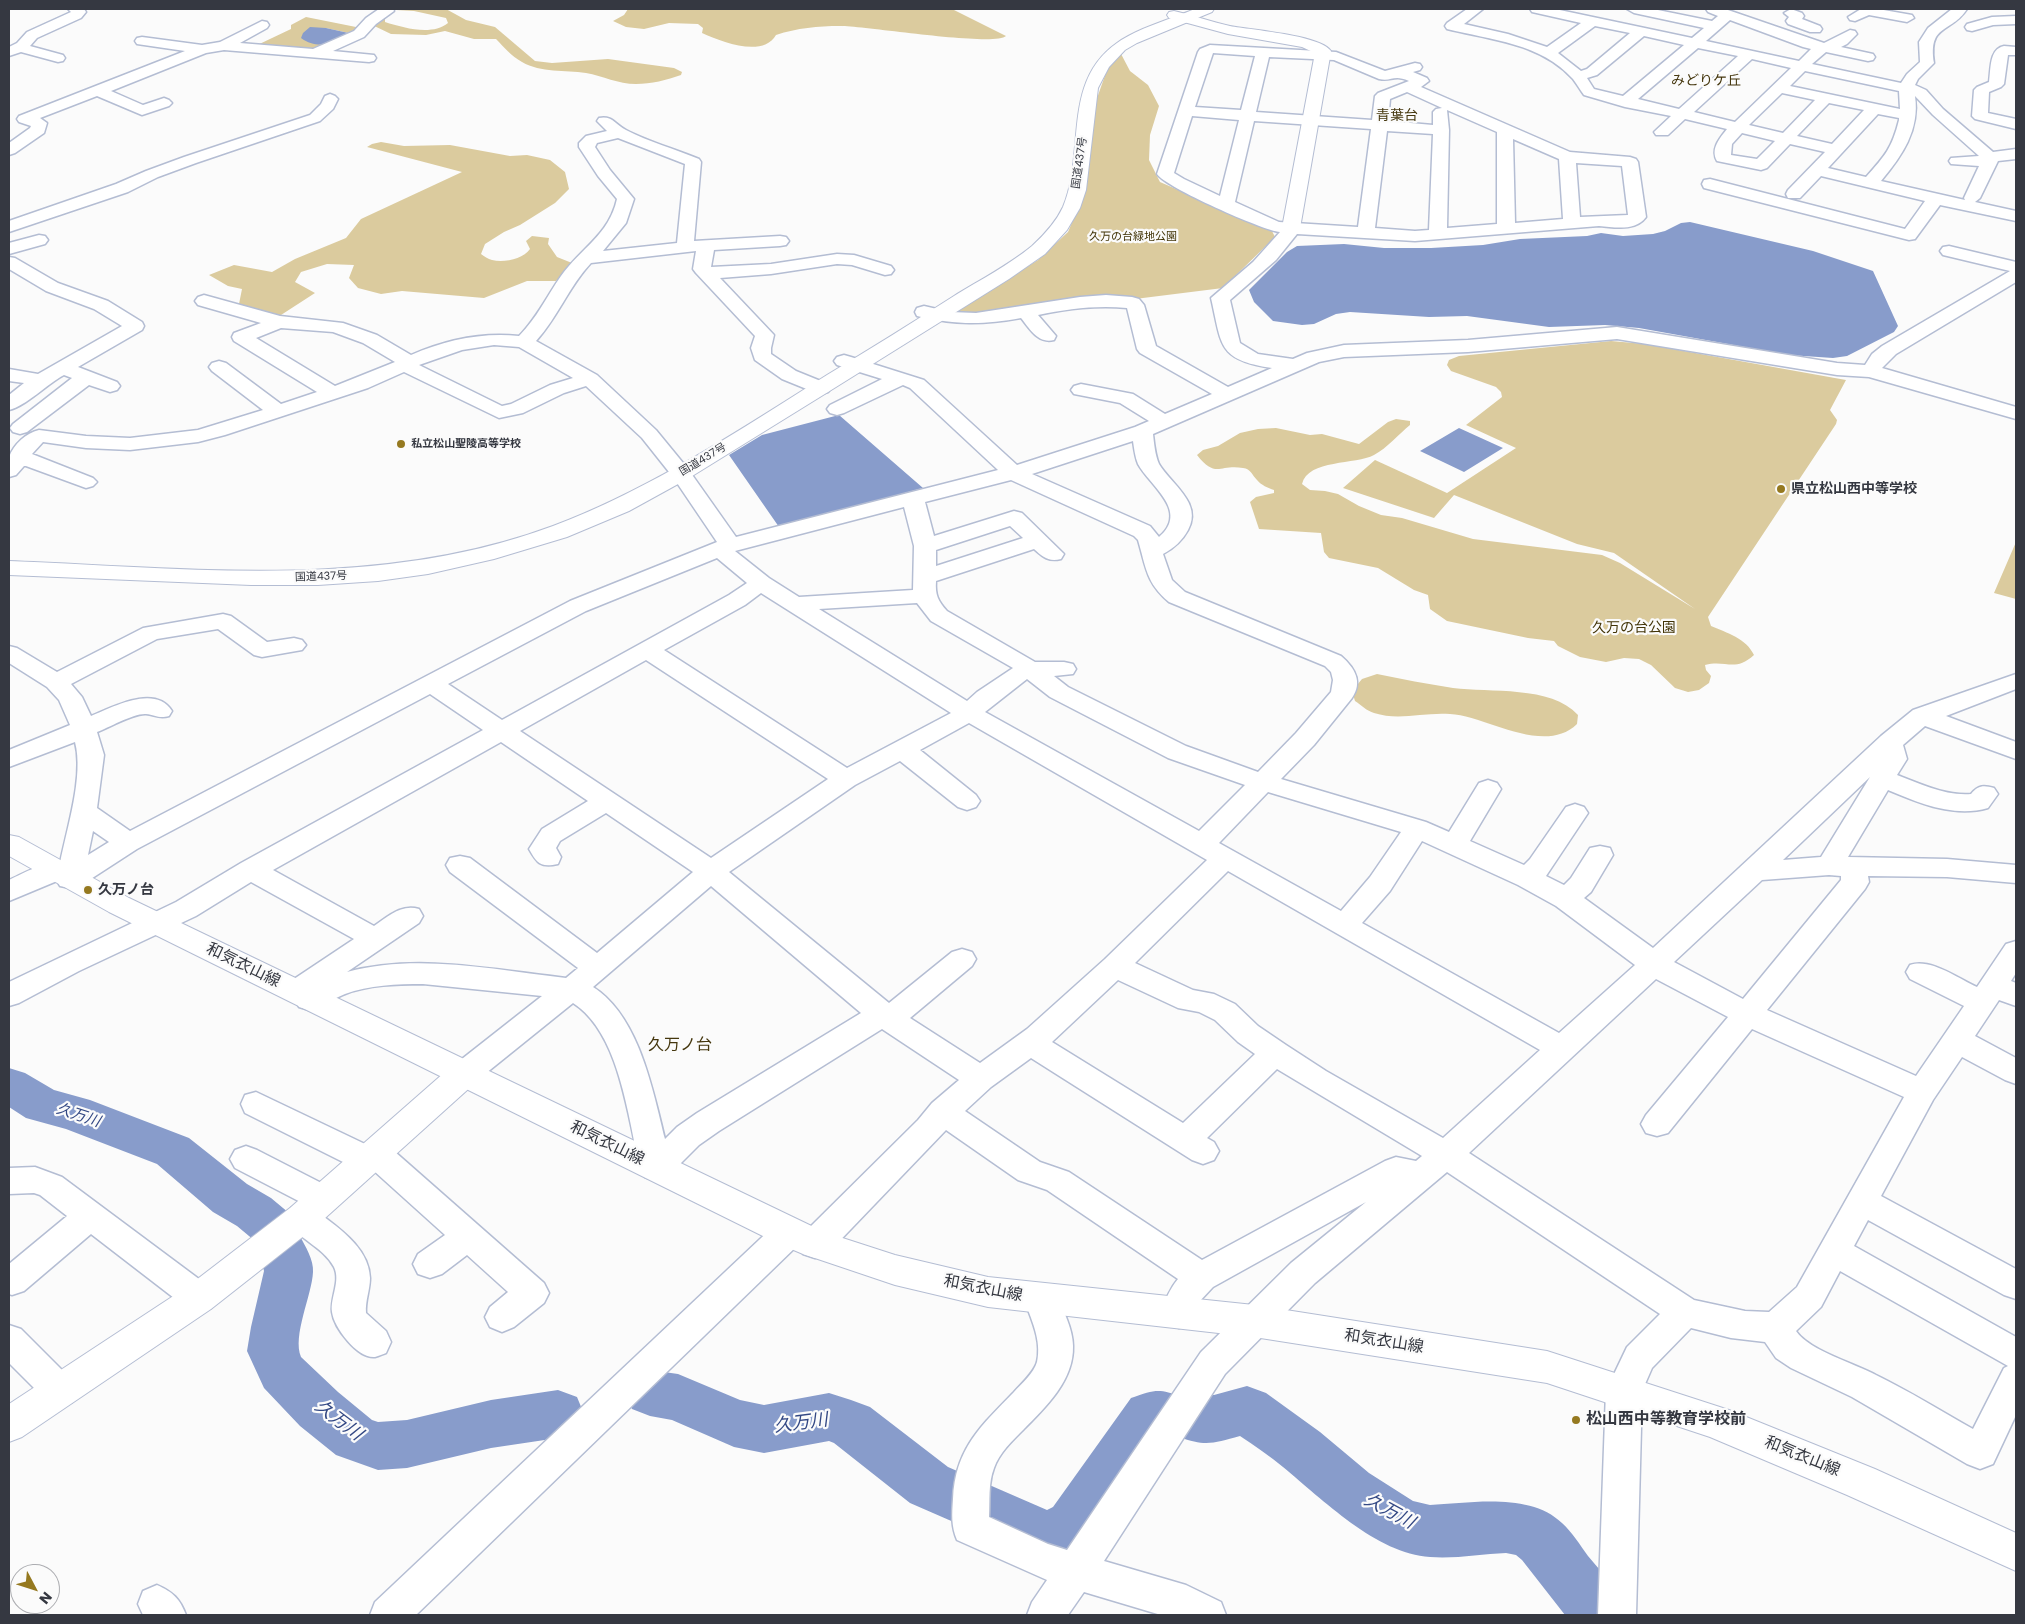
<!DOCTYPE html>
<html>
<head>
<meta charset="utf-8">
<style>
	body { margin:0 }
	#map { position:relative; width:2025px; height:1624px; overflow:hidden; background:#fbfbfb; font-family:Poppins,sans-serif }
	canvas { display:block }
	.frame { position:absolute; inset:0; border:10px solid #353841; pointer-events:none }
	.north { position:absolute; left:10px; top:1564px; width:50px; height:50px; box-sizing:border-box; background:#fbfbfb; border:1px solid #acadb1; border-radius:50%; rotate:130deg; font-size:14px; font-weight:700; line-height:20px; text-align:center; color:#353841 }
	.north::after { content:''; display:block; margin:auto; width:18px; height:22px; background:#957920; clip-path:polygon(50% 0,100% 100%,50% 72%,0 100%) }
</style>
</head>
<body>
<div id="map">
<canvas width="2025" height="1624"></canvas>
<div class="frame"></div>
<div class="north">N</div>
</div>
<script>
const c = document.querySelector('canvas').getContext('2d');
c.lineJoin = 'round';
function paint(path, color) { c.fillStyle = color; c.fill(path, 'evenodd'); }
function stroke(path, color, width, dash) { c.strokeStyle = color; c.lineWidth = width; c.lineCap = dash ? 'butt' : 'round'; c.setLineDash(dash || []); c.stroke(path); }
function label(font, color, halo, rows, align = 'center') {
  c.font = font + ' Poppins,"Noto Sans JP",sans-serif'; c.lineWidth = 4.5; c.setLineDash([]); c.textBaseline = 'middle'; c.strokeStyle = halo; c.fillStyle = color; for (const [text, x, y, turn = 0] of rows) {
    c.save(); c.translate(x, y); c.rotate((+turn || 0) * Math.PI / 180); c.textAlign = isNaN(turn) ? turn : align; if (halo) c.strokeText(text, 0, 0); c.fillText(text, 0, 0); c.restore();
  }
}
paint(new Path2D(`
	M378 9H446L466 20 495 27 535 61 552 63 608 59 674 68 682 72 681 75C667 80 651 84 636 84 618 84 603 76 586 73 565 70 541 73 522 62 511 56 504 47 496 39H474L445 31 426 35 391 34 366 22 388 15 385 18V22C404 28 432 36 448 23L446 18 414 11Z
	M628 9H952L1006 36C994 47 866 26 840 26 818 26 797 28 776 35 763 58 722 42 702 33L703 28 698 24 669 23 644 29 626 27 613 21 624 15Z
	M306 17 356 27 358 29 353 34 326 28V46L304 54 251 48 291 29V25Z
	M1120 52 1130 71 1148 85 1159 106 1150 135 1149 160 1160 182 1272 231 1275 237 1223 288 1135 299 1096 295 985 314 953 313 1038 260 1068 232 1086 189 1096 101 1108 67Z
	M381 142 404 146 450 145 510 156 527 155 550 160 565 172 569 189 555 203 520 225 504 232 485 244 481 254C484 256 488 259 492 260 504 263 523 259 530 249L526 241 532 236 549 238 548 244 557 257 572 263 556 281H527L484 298 402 291 381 294 358 288 349 278 354 265 327 264 301 272 295 282 315 293 281 315 266 314 239 304 242 289 228 286 209 275 234 265 272 272 295 259 346 238 361 219 462 172 367 147 372 144Z
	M1611 341 1645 344 1846 380 1830 410 1837 420 1836 424 1708 617 1711 626C1727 633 1746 638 1754 655 1734 673 1726 659 1705 665L1706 670 1711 676 1709 683 1699 690 1688 692 1675 688 1651 665 1639 659 1624 658 1606 662 1580 657 1558 646 1554 641 1528 638 1447 621 1430 609 1428 595 1414 590 1378 568 1329 558 1324 552 1321 533 1259 529 1250 502 1256 497 1274 493V490C1268 488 1261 485 1257 480 1252 475 1251 469 1243 468 1219 464 1216 479 1197 455L1203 450 1218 446 1240 433 1258 429 1276 428 1310 435 1322 434 1359 444 1388 422 1396 419 1410 421V425C1399 434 1387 448 1374 455 1356 465 1308 459 1302 484L1310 490 1325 491 1338 494 1359 506 1381 515 1402 518 1473 539 1602 555 1620 563 1695 609 1614 553 1577 544 1454 495 1434 518 1343 488 1375 460 1447 493 1516 448 1466 425 1502 397 1501 392 1496 387 1451 371 1447 365 1449 360 1459 356Z
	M2016 542V599L1994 593Z
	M1377 674C1402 679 1427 684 1453 688 1490 693 1551 685 1578 715L1577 724C1544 756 1487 716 1450 714 1424 712 1399 721 1374 713 1367 711 1361 705 1355 701L1352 691 1362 679Z`), '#dbcb9e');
paint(new Path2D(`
	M310 27 326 28 353 34C335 42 319 51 301 38L303 33Z
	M1690 222 1813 251 1873 271 1898 326 1894 332 1847 356 1833 358 1789 355 1639 328 1605 325 1549 327 1467 316 1429 317 1350 312 1336 314 1314 324 1302 325 1273 321 1254 302 1249 290 1287 252 1297 246 1344 244 1384 248H1431L1483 245 1520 239 1587 236 1601 233 1623 236 1653 234 1665 231 1681 223Z
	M839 415 923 488 779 527 729 455 762 435Z
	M1459 428 1503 448 1464 472 1420 451Z`), '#889ccb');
paint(new Path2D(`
	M9 1068 25 1073 54 1090 90 1100 189 1138 247 1184 271 1198 289 1213 296 1227 293 1233 300 1236C305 1246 314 1260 313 1272 312 1295 292 1336 301 1357L338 1392 372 1420 378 1422 407 1420 491 1400 558 1390 577 1397 584 1414 577 1431 558 1438 491 1448 407 1468 378 1470 336 1455 300 1426 264 1388 247 1351 251 1327 264 1271 259 1250 262 1244 255 1241 237 1226 213 1212 157 1164 66 1129 26 1118 9 1107Z
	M650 1370 678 1374 740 1400 764 1405 829 1393 851 1400 870 1407 948 1467 1047 1510 1053 1507 1131 1398C1155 1390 1158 1388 1182 1397L1184 1402 1198 1396 1214 1395 1247 1386 1266 1393 1320 1432 1369 1473 1413 1501 1430 1505C1470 1503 1530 1492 1562 1523 1572 1532 1580 1545 1588 1556 1604 1575 1619 1591 1629 1615H1565L1522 1560 1516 1555 1506 1553C1481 1554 1455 1559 1430 1557 1377 1554 1322 1499 1283 1467 1270 1456 1255 1446 1240 1436 1214 1443 1206 1447 1179 1437L1177 1432 1165 1437 1091 1543 1070 1557 1050 1564 910 1503 834 1443 829 1441 764 1453 734 1447 672 1420 650 1416 632 1409 624 1393 632 1377Z`), '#889ccb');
const minor = new Path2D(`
	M68 9H84L86 12 81 18 37 38 30 46 63 55 65 58 63 61 58 62 21 52 9 56V47L17 43 27 32 71 12Z
	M379 9H393L394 11 376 24 364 37 333 51 374 55 376 58 374 61 369 62 224 50 206 53 111 91 143 105 164 98 169 100 172 103 169 106 142 115 97 96 40 118 47 123 44 133 15 153 9 155V143L30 128 31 126 19 122 17 119 19 116 185 51 137 44 135 41 137 38 142 37 202 45 220 42 262 21 267 22 269 25 267 28 240 43 313 49 354 31 366 18Z
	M1467 9H1483L1464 24 1508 34 1547 47 1581 23 1532 12 1530 9H1555L1692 38 1704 28 1634 13 1627 9H1653L1712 21 1718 16 1708 12 1706 9H1725L1824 43 1850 30 1855 31 1857 34 1847 44 1841 47 1873 54 1875 57 1873 60 1868 61 1826 52 1812 64 1901 83 1907 74 1920 62 1919 42 1928 28 1952 9H1967C1951 34 1928 23 1934 63L1918 79 1915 85 1926 90 1943 109 1993 152 2016 149V159L1998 161 1980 198 1975 202 2016 211V221L1940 205 1915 239 1909 240 1704 188 1702 184 1704 180 1710 179 1905 229 1925 201 1821 176 1800 198H1788L1786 194 1788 190 1825 152 1790 144 1767 168 1761 170 1717 161C1710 149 1720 138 1727 129L1685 119 1668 135H1656L1654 132 1671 116 1625 107 1584 95C1580 90 1577 84 1573 79 1541 43 1491 40 1447 29L1445 26 1447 23ZM1730 20 1803 47 1811 49 1799 61 1706 41ZM1595 26 1630 33 1587 69 1581 71 1558 53ZM1644 36 1684 45 1623 96 1594 89 1587 78 1597 75ZM1698 48 1738 56 1679 109 1638 99ZM1752 59 1791 68 1735 122 1694 112ZM1805 71 1899 91 1900 109 1790 86ZM1782 93 1815 100 1783 133 1749 125ZM1915 96 1933 115 1979 156 1951 158 1949 161 1951 164 1979 166 1964 198 1965 200 1881 181C1902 156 1920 130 1915 96ZM1829 103 1864 110 1832 144 1797 136ZM1878 114 1899 118V120C1892 148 1885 156 1866 177L1828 168ZM1742 133 1775 141 1757 159 1731 155 1732 144Z
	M1791 9 1802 13 1804 16 1802 19 1820 26 1822 29 1820 32H1810L1788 24 1786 21 1789 17 1784 13Z
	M1861 9H1878L1912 15 1914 18 1907 22 1869 15 1855 21 1850 20 1848 17Z
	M2016 16V24L1993 25 1972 31 1967 30 1965 27 1967 24 1992 17Z
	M1210 45 1336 52 1385 71 1415 63 1420 64 1422 67 1420 70 1413 72 1427 78 1429 81 1421 87 1570 152 1630 157 1636 159 1638 162 1646 217C1635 232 1614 227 1599 226L1415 241 1297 234 1276 260 1230 300 1240 343 1258 354 1293 359 1307 353 1344 345 1468 340 1617 327 1837 363 1865 365 1872 354 1882 346 2010 271 1943 255 1940 251 1943 247 1949 246 2016 262V282L1896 354 1882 368 2016 407V419L1869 377 1837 375 1617 339 1468 352 1344 357 1319 362 1153 434C1154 443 1155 455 1159 464 1171 484 1203 503 1188 530 1182 541 1174 548 1163 554L1172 580 1185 592 1341 656C1355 668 1363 682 1352 698L1314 745 1281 779 1426 822 1449 832 1479 783 1488 780 1497 783 1501 789 1470 841 1524 865 1530 859 1566 807 1575 804 1584 807 1588 813 1546 876 1564 885 1571 878 1590 848 1600 846 1610 848 1613 855 1591 892 1584 898 1653 948 1881 736 1913 710 2016 674V689L1946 716 2016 742V759L1925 726 1903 745 1907 759 1897 775C1921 784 1945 796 1971 794 1978 785 1984 785 1994 788L1998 794 1988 808C1954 818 1919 803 1888 790L1848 857 1947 859 2016 865V883L1947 877 1868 876 1869 882 1865 889 1767 1010 1916 1076 1964 1006 1910 979 1906 972 1910 965C1931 958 1957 978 1977 987L2006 944 2016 941V973L2011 981 2016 983V1006L1999 1000 1975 1036 2016 1058V1084L2005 1080 1962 1057 1933 1100 1881 1196 2016 1269V1299L2004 1295 1868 1220 1854 1246 2016 1337V1415L1993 1464 1980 1469 1967 1464 1852 1397 1791 1368 1776 1358 1765 1342 1731 1338 1691 1328 1652 1368 1642 1391 1636 1615H1598L1606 1391 1627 1347 1660 1314 1447 1172 1315 1283 1225 1374 1104 1561 1186 1585 1221 1602 1226 1615H1161L1084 1592 1068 1615H1027L1032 1602 1047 1580 957 1540C951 1526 952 1514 953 1499 955 1449 981 1426 1014 1392 1021 1384 1034 1373 1037 1362 1042 1340 1031 1319 1024 1299L1029 1289 1041 1284 1053 1289C1061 1305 1073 1328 1073 1346 1074 1380 1046 1407 1024 1429 1013 1440 999 1453 994 1468 988 1483 990 1501 989 1517L1048 1544 1067 1550 1201 1352 1291 1263 1366 1202 1213 1287 1198 1303 1191 1323 1179 1328 1167 1323 1162 1313C1165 1300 1169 1290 1178 1279L1047 1190 1018 1180 946 1130 827 1254 815 1258 803 1254 799 1244 416 1615H370L375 1602 777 1223 789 1219 801 1223 805 1232 918 1120 932 1103 959 1080 882 1029 719 1131 699 1145 667 1177 656 1181 645 1177 640 1168C628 1118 620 1033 573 1003L475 1082 464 1086 453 1082 449 1074 453 1066 542 996 423 984C397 984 369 985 345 994 333 999 322 1006 309 1010L299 1007 294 999 296 995H294L290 987 294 979 354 939 251 882 196 916 79 971 19 1003 9 1006V982L176 902 241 863 483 730 430 694 137 849 80 886 70 888 60 886 57 881 9 901V880C21 875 48 859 60 863 67 828 84 776 75 742L9 767V750L70 725 59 700 47 687 9 663V646L17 648 57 672 143 628 223 614 231 616 267 642 294 638 302 640 306 645 302 650 262 657 254 655 218 629 157 639 71 684 82 697 91 716C113 707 155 684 172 711L169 716C159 719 155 715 146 714 134 713 108 728 97 732L104 755 97 808 130 831 570 601 717 542 673 477 642 438 586 386 564 393 523 413 499 418 404 372 368 388 225 435 198 442 130 450 86 448 43 442 32 454 93 478 97 482 93 486 86 488 26 466H24L16 475 9 477C9 471 7 462 9 457 14 444 26 433 39 430L86 436 130 438 198 430 263 410 212 371 209 367 212 363 219 361 226 363 281 404 317 392 234 341 232 337 234 333 261 323 198 305 195 301 198 297 204 295 280 316 343 323 377 335 411 355C445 340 483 332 519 336 537 318 547 296 561 276 581 248 609 235 617 199L598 176 579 147V143L586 136 607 131 597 121 599 118C612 115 616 125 626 130 649 142 675 149 699 159L701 162 694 241 780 236 786 237 789 241 786 245 780 246 714 250 711 267 771 264 837 254 854 255 891 266 894 270 891 274 885 275 852 265 837 264 771 274 720 278 774 335 771 348V354L796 371 828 384 831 388 828 392 821 394 814 392 782 379 755 360 751 348 755 336 696 273 693 269 696 251 591 263C569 286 558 317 536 341L597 375 656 430 688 469 736 537 998 470 910 388 903 385 844 413 837 415 830 413 827 409 830 405 882 379 837 365 834 361 837 357 844 355 851 357 924 380 1017 465 1135 427 1149 421 1120 403 1074 394 1071 390 1074 386 1081 384 1133 394 1165 414 1212 394 1140 353 1137 349 1127 308C1096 305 1068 309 1038 315L1056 336 1054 340C1038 344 1030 329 1021 318 983 325 955 325 917 316L915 312 917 308 924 306 950 312 976 313 1080 297 1106 295 1132 297 1139 299 1144 305 1156 346 1228 387 1272 368C1217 360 1222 345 1211 298L1253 262 1280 232C1264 231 1165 187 1157 174L1198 52 1200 49ZM1213 53 1255 56 1241 110 1195 107ZM1269 57 1334 60 1379 79C1392 82 1393 74 1409 81L1378 93 1375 96 1372 120 1256 112ZM1407 92 1442 108 1436 109 1433 112V125L1388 121 1390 99ZM1447 110 1497 132V224L1447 228 1449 130ZM1192 116 1239 120 1220 196 1184 179 1174 173ZM1254 121 1371 129 1358 227 1279 222 1235 202ZM1387 131 1433 134 1429 230 1415 231 1375 228ZM618 138 685 164 677 243 603 251 626 223 634 199 610 170 595 147 597 143ZM1513 139 1559 159 1563 219 1515 223ZM1576 163 1622 166 1628 215 1580 217ZM281 328 333 332 363 343 395 362 335 386 256 338ZM494 345 519 347 573 378 550 385 511 404 502 406 419 365 462 350ZM1133 441C1134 448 1135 457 1138 464 1150 486 1190 511 1159 537L1150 526 1032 474ZM1011 480 1134 536 1138 540C1146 567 1146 583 1169 602L1325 666 1331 672 1333 680 1331 692 1296 733 1258 772 1186 746 1068 687 1054 676 1073 674 1076 669 1073 664 1064 662H1035L947 611C938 601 935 595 936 581L1034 549C1043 557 1048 562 1061 559L1064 554 1022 513 1014 511 934 536 925 502ZM904 507 914 546 913 590 799 597 769 578 735 551ZM1010 526 1023 538 936 566V550ZM717 558 747 583 729 595 502 720 448 684 586 611ZM761 593 951 713 847 768 664 650 745 605ZM917 603 931 621 1013 668 977 692 967 701 819 609ZM646 660 828 779 711 858 520 731ZM1027 679 1050 697 1168 758 1245 785 1199 831 985 712ZM969 723 1207 860 1105 959 1027 1029 980 1063 910 1018 972 966 976 959 972 952 962 949 952 952 889 1003 729 872 855 785 900 761 958 807 967 810 976 807 980 801 976 795 920 750ZM501 742 588 801 542 829 529 849C537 863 540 868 558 864L561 857 556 848 560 841 606 813 693 872 597 953 470 858 460 856 450 858 446 865 450 872 578 968 566 978C495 970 417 953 347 972L419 923 423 916 419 909C401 904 389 916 374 926L273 870ZM1870 777 1821 857 1783 860ZM1268 792 1401 832 1370 877 1341 911 1219 843ZM93 831 109 842 88 855ZM1422 841 1518 885 1556 906 1635 965 1559 1033 1362 923 1390 891ZM1228 871 1540 1050 1443 1138 1326 1071 1286 1045 1258 1026 1235 1004 1214 994 1193 990 1135 963ZM1829 875 1841 876V880L1743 999 1674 962 1762 880ZM711 886 861 1013 697 1113 677 1127 665 1139C653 1091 639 1016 593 987ZM1656 979 1728 1017 1646 1115 1641 1124 1646 1133 1657 1136 1668 1133 1752 1029 1904 1097 1797 1287 1769 1312 1745 1311 1694 1300 1469 1153ZM1118 980 1178 1008 1199 1012 1215 1020 1238 1042 1255 1054 1183 1123 1052 1042ZM1031 1058 1192 1160 1203 1164 1214 1160 1219 1151 1214 1142 1207 1138 1277 1069 1422 1156 1416 1161 1396 1157 1385 1161 1202 1260 1069 1172 1040 1162 965 1111 991 1087ZM1840 1271 2008 1366 2004 1368 1973 1429C1941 1411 1909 1391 1876 1375 1854 1363 1810 1351 1796 1331L1821 1307Z
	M2004 46 2016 47V55H2008L2004 84 2001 87 1989 92 1988 113 2016 119V129L1975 119 1972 116 1974 90 1977 87 1989 82C1991 69 1989 49 2004 46Z
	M330 94 335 96 338 99 333 109 320 121 196 163 158 177 128 192 9 232V221L116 184 146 171 184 157 310 115 321 104 325 96Z
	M39 235 45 236 48 240 45 244 9 254V243Z
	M9 257 15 258 58 283 108 301 142 322 144 326 142 330 78 367 117 382 120 386 117 390 110 392 89 385 27 432 20 434 13 432 10 428 13 424 72 378 64 375C47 384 26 406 9 410V395L24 383 9 381V369L38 374 122 326 94 309 46 291 9 269Z
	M256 1092 365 1144 375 1140 386 1144 544 1283 549 1293 544 1303 514 1327 502 1332 490 1327 485 1317 490 1307 508 1292 467 1255 442 1274 430 1278 418 1274 413 1264 418 1254 445 1235 374 1171 368 1173 357 1169 245 1113 241 1104 245 1095Z
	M246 1146 257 1150 335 1190 340 1199 335 1208 324 1212 314 1209C335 1226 369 1246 370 1278 370 1290 365 1301 366 1313L386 1331 391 1342 386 1353C383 1354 379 1356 375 1357 358 1359 334 1328 332 1312 330 1298 341 1281 334 1267 323 1246 296 1239 286 1218L291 1208 302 1205 312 1208 235 1168 230 1159 235 1150Z
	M35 1167 62 1177 211 1288 216 1298 211 1308 199 1313 187 1308 91 1234 24 1291 12 1295 9 1294V1264L67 1216 40 1195 34 1193 9 1194V1168Z
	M9 1325 21 1329 72 1380 78 1391 72 1402 60 1407 48 1402 9 1363Z
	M157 1585C173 1592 180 1599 186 1615H143L138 1604 143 1591Z`);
const tertiary = new Path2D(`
	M1174 11C1193 15 1211 22 1230 26 1251 30 1320 35 1331 51L1300 228 1297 232 1291 233 1285 232 1282 228 1315 53 1302 47 1228 34 1169 18 1167 15 1169 12Z
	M464 1062 475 1065 480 1074 475 1083 314 1228 211 1309 22 1437 9 1442V1404L187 1287 290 1208 453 1065Z`);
const secondary = new Path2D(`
	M9 835 19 837 129 898 824 1232 895 1255 988 1277 1254 1305 1547 1351 1729 1410 1875 1469 2016 1533V1571L1847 1495 1710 1437 1547 1383 1254 1337 988 1307 895 1285 803 1254 777 1243 109 912 9 856Z`);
const trunk = new Path2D(`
	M1195 9H1214L1212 12 1137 43 1125 50 1109 67 1098 88 1086 190 1080 208 1067 230 1045 254 1009 279 828 392 689 478 629 511 567 537 494 559 428 574 378 581 318 585H251L9 575V561C190 568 379 591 553 526 649 490 740 430 827 375 870 349 912 323 954 296 980 280 1009 265 1032 246 1044 235 1056 222 1063 207 1086 153 1061 82 1117 43 1138 28 1171 19 1195 9Z`);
stroke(minor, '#b4bdd3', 3);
stroke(tertiary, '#b4bdd3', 2);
stroke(secondary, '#b4bdd3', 2);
stroke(trunk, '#b4bdd3', 2);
paint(minor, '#fff');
paint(tertiary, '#fff');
paint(secondary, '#fff');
paint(trunk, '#fff');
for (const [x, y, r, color] of [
	[401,444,5,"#957920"],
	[1781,489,5,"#957920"],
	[88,890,5,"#957920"],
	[1576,1420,5,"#957920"]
]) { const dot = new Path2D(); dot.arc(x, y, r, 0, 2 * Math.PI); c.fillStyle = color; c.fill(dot); stroke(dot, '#fbfbfb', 2); }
label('11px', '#353841', '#fbfbfb', [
	["国道437号",1080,163,-82],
	["国道437号",703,460,-31],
	["国道437号",321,577,-2]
]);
label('11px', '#423407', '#fbfbfb', [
	["久万の台緑地公園",1133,237]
]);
label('bold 11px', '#353841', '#fbfbfb', [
	["私立松山聖陵高等学校",411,444]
], 'left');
label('14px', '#45370e', '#fbfbfb', [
	["みどりケ丘",1706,81],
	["青葉台",1397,116]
]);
label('bold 14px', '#353841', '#fbfbfb', [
	["県立松山西中等学校",1791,489],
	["久万ノ台",98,890]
], 'left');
label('14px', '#423407', '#fbfbfb', [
	["久万の台公園",1634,628]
]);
label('italic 15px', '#334884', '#fbfbfb', [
	["久万川",78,1116,18]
]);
label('16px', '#353841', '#fbfbfb', [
	["和気衣山線",243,966,26],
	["和気衣山線",607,1144,26],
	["和気衣山線",983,1289,11],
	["和気衣山線",1384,1342,9],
	["和気衣山線",1802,1457,22]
]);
label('16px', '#45370e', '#fbfbfb', [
	["久万ノ台",680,1046]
]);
label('bold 16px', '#353841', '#fbfbfb', [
	["松山西中等教育学校前",1586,1420]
], 'left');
label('italic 18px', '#334884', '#fbfbfb', [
	["久万川",338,1421,37],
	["久万川",801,1424,-7],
	["久万川",1389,1512,28]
]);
</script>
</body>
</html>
